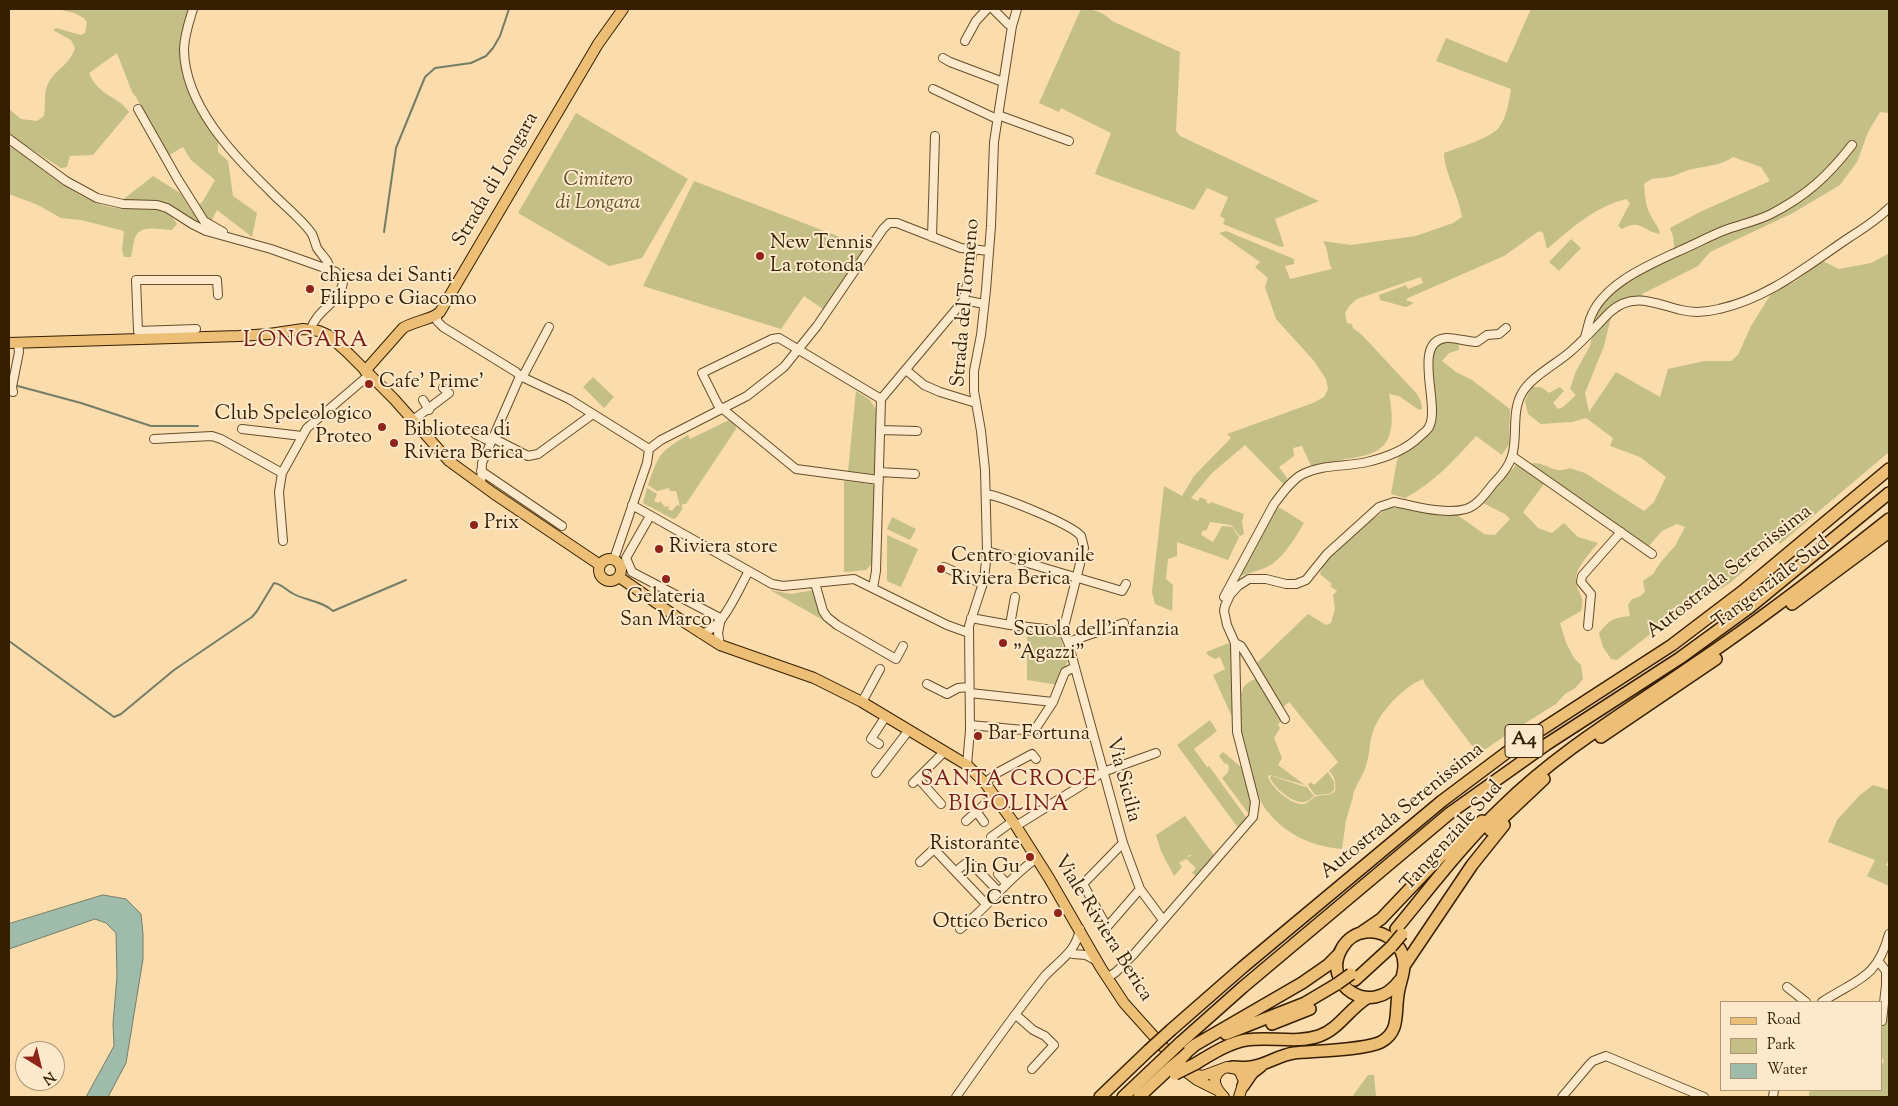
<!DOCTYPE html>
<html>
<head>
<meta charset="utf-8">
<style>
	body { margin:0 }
	#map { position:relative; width:1898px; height:1106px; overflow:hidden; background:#fadcad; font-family:"Sorts Mill Goudy",serif }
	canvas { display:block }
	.frame { position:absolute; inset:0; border:10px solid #351f00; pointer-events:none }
	.legend { position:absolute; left:1720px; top:1001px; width:162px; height:90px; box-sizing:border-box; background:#fce8ca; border:1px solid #ac9879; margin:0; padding:6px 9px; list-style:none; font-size:15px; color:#351f00 }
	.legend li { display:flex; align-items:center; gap:10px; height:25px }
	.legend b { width:25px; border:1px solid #ac9879 }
	.north { position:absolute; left:15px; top:1041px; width:50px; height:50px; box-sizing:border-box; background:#fce8ca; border:1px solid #ac9879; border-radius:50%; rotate:144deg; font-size:14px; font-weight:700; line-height:20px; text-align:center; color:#351f00 }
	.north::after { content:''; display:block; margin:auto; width:18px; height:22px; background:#8f2418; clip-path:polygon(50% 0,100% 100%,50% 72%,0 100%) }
</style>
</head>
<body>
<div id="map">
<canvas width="1898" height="1106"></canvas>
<div class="frame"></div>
<ul class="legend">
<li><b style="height:6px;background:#edbe76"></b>Road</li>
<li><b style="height:14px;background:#c3bf86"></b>Park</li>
<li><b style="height:14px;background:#9ebbac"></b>Water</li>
</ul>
<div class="north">N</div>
</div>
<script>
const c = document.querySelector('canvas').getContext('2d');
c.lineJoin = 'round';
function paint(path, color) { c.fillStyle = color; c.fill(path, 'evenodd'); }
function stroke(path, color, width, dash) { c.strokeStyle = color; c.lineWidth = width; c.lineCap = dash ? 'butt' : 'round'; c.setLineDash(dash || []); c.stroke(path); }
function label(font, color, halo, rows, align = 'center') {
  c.font = font + ' "Sorts Mill Goudy",serif'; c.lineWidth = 4; c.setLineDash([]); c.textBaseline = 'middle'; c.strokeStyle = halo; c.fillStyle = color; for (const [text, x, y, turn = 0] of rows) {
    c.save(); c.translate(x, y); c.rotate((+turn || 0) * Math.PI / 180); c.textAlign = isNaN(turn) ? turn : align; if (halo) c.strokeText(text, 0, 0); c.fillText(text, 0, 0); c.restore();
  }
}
paint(new Path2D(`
	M57 9H191L187 24 188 74 218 140V152L228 161 233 196 257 213 252 237 217 210 208 228 158 203 120 202 153 176 180 193 192 212 203 201 215 180 191 160 183 147 166 157 136 97 132 92 117 53 89 73C99 97 119 96 129 112L93 155 70 156 67 167 61 168 9 135V109L21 119 37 121 44 116C46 104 43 90 50 80 59 67 70 64 75 48L71 40 53 30 56 28 81 35 85 33 87 22 84 18 74 13Z
	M1081 9C1094 9 1103 12 1112 21L1180 52 1176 131 1180 136 1319 201 1275 219 1284 246 1281 247 1223 224 1225 219 1220 216 1228 197 1207 188 1194 210 1095 174 1111 133 1061 108 1059 112 1039 103Z
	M1531 9H1889V113L1880 112 1868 132 1857 162 1840 185 1793 213 1710 252 1698 266 1642 294 1644 300 1630 305 1611 317 1604 346 1585 393 1589 412 1616 372 1660 397 1668 369 1704 361H1731L1738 355 1751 326 1771 294 1796 281 1823 261 1839 269 1871 263 1888 254 1889 247V452L1780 544 1778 541 1730 583 1667 621 1617 660 1611 659 1603 647 1599 633C1610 619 1614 618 1630 616L1628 605 1632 599 1639 597 1645 592 1643 581 1653 574 1660 563 1675 546 1685 527 1677 524 1662 531 1646 549 1547 480 1523 512 1538 528 1552 533 1564 523 1578 537 1598 543C1591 552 1574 569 1576 581 1577 594 1586 596 1581 611L1560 623 1566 643 1574 658 1581 665 1583 679 1575 688 1565 694 1556 704 1506 735 1476 756 1473 747 1425 684 1423 679C1403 687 1378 713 1372 735 1369 743 1370 753 1367 762 1365 772 1357 783 1353 794V797L1346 820 1342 849C1314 847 1286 835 1268 812 1251 792 1232 716 1242 691 1244 684 1250 681 1256 679L1284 719 1278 724 1280 728 1274 738 1282 758 1278 765 1305 785 1270 775 1268 777C1271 787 1292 806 1304 804 1309 803 1312 797 1317 796 1325 794 1329 797 1335 791 1336 782 1335 777 1329 771L1338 762 1289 702 1283 707 1289 717 1287 718 1257 663 1308 614 1326 625 1331 623 1335 609 1333 595 1337 591 1330 586 1332 584 1320 574C1327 549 1369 523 1389 507L1456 514 1484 534 1495 535 1510 519 1505 514 1483 503 1516 465 1530 468 1532 463C1549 463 1554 475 1570 468L1585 473 1644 511 1654 502 1666 477 1640 457 1610 446 1613 438 1586 418 1572 422 1541 424 1528 414 1525 401 1531 387H1541L1549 393 1560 387 1564 391 1553 403 1558 409 1563 407 1576 395 1570 389 1576 371 1590 346 1598 309 1619 284 1675 254 1673 236 1670 228 1702 211 1770 181 1761 167 1733 157C1720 166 1706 166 1692 169 1684 171 1677 175 1669 177 1659 179 1653 176 1644 184 1645 195 1645 206 1651 216 1654 223 1659 226 1660 234 1644 232 1640 218 1622 229L1618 226 1630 203 1626 199C1594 207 1572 228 1547 249L1543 233 1539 231 1504 256 1408 298 1406 300 1414 303 1406 307 1380 300 1379 295 1406 285 1408 289 1423 283 1421 277 1357 299 1350 305 1345 313 1347 323 1352 324 1353 328 1362 335 1417 394 1421 402 1422 409 1419 410 1399 396 1389 394C1403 467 1361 452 1311 466L1302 446 1293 448 1294 456 1279 467 1287 478 1286 487 1245 445 1212 473 1191 498 1198 501 1200 497 1207 500 1206 502 1209 504 1211 502 1244 514 1242 522 1244 534 1240 536 1231 525 1210 522 1206 531 1203 530 1201 535 1213 542 1222 526 1232 527 1239 537 1228 560 1177 542V556L1168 559 1166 579 1173 585 1172 611 1155 604 1152 592 1164 486 1182 496 1194 476 1231 438 1227 434 1313 403 1324 397 1328 389 1326 379 1314 361 1276 319 1265 287 1268 278 1255 267 1260 262 1219 233 1226 231 1294 259V264L1285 266 1290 279 1332 269C1327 260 1329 250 1323 241L1351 245 1416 236 1453 223 1462 217C1459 196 1444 171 1444 153 1459 147 1491 139 1500 126 1507 116 1509 101 1511 89L1436 61 1446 38 1507 63Z
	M576 113 688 179 642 258 609 266 518 213Z
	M9 145C41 167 71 197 110 207 133 212 162 199 177 224L172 230C162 230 144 225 137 234 133 239 133 251 131 257H124L122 250 124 231 81 220 61 218 38 205 9 194Z
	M694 181 866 247 826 311 804 296 781 329 643 286Z
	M1571 239 1581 248 1559 271 1549 262Z
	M1446 338 1458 340 1459 350 1449 353 1442 361 1456 372 1472 380 1510 409 1509 444 1502 455 1476 436C1454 460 1434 483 1405 498L1391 494 1397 461 1402 449 1429 427V350Z
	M593 377 614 397 604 408 583 387Z
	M856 391 870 400 877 411 874 474 848 471Z
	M731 419 735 423 736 429 686 504H683L681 507 683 508 676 518 673 519 643 503 647 488 657 494 654 501 659 503 660 501 665 507 669 506 668 509 672 511 677 505 680 506 676 491H670L669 488 657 491 648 485C659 454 659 452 688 435L690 439Z
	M844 481 872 484 874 486 873 563 866 570 845 572 844 571Z
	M1274 504 1304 523C1294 539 1283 560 1265 568 1254 572 1244 574 1234 579Z
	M892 517 916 529 910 540 887 529Z
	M887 535 918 549 901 587 887 581Z
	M770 590 791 594 814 590 830 624Z
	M1033 629 1059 634 1068 660 1059 685 1027 680V631L1030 632Z
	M1229 643 1231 644 1235 674 1233 719 1213 675 1225 669 1220 657 1215 659 1209 656 1206 652Z
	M1210 720 1217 731 1194 749 1207 767 1209 766 1248 820 1239 829 1177 745Z
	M1223 752 1241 767 1251 798V814L1248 813 1222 778C1228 773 1231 770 1227 763L1225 764 1219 756Z
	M1328 772 1334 782V790L1329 794 1315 795 1308 785 1310 782 1314 785Z
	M1272 776 1305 787 1306 786 1314 796C1311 798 1308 802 1304 802 1293 804 1272 786 1270 777Z
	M1873 785 1889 790V860L1886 865 1889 867V886L1867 876 1875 860 1828 842 1837 820 1859 796Z
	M1185 816 1216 858 1198 877 1192 873 1196 868 1186 859 1181 863 1186 857 1192 856 1189 855 1179 863 1182 867 1174 876 1161 851 1156 835Z
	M1889 972V1097H1809V1092L1815 1090H1882V1065L1884 1060 1882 1059V1021Z
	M1368 1075H1374L1376 1097H1352Z`), '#c3bf86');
const water = new Path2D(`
	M103 895 126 899 141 914 143 934V959L126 1063 108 1097H86L114 1046 113 1024 117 976 116 933 106 923 95 919 9 949V924Z`);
paint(water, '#9ebbac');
stroke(water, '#747d67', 1);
stroke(new Path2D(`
	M384 232 396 148 425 77 435 68 471 63 486 56 493 48 500 36 509 9
	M14 385 81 403 151 426H198
	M9 641 114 717 121 714 174 670 252 617 257 611 274 583C282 584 286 590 292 593 305 601 321 600 333 611L406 580`), '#747d67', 2);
const minor = new Path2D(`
	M193 9C189 22 184 36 184 50 185 105 232 154 269 190 281 203 303 220 312 234 314 238 315 243 317 248 322 256 329 260 330 270
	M993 9 1008 24 1012 26
	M965 41 976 21 987 9
	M943 58 950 62 1003 82
	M933 89 997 119
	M138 109 177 178 204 221 223 232
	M998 115 1069 141
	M9 139 66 181 97 198 123 204 157 205 167 208 192 224 206 231 271 249 336 272 343 282C341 302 316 310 311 329
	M932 237 935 136
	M964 300 984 304
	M437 316V321L443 327 516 372 520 376 569 399 649 449 647 463 614 559
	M196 329 138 331 136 280H217L218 295
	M1585 337C1587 331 1588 325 1590 319 1602 284 1649 265 1679 251 1696 244 1711 235 1728 229 1742 224 1757 221 1771 214 1806 196 1828 176 1852 145
	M906 370 924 385 940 392 976 403
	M523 376 549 327
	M13 392 12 387 19 352 18 343
	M423 400 429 410
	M413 420 449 393 443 388
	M242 429 302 436
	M880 430 917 431
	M475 434 491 442
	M493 438 528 456 538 454 593 414
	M154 439 212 436 221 439 282 473
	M649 449 661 440 747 396 784 367 817 326 883 229 889 223H897L961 248 989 251
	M1512 456 1652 554
	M481 471 562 526
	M879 472 915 474
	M879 480 796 469 718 405 702 373 772 339 779 338 881 399 964 300 973 250
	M481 484 482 463 520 376
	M986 494C1003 497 1071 524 1081 536L1084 548 1063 631
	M632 505 772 584 783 586 854 579 947 625 969 633
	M650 516 626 558 632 572 722 619
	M283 541 279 492 282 473 307 428 369 375
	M987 551 1122 591 1126 584
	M944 567 983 584
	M815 583 823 611 827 617 837 625 896 659 903 646
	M873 588 876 571 881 399
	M1224 597 1274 504C1282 494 1291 480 1303 474 1323 464 1346 467 1367 462 1384 458 1405 450 1418 438 1421 435 1427 431 1429 427 1441 406 1411 341 1446 338 1451 337 1470 342 1477 342L1487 335 1499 334 1506 328
	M971 618 1010 625 1063 631 1068 642 1123 843 1140 889 1163 920
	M720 623 718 633 720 645
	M1010 625 1015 597
	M1588 626 1591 594 1581 582 1582 576 1621 532
	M701 634C724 628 737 591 749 571
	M1068 642 1124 623
	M1235 643 1241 646 1246 654 1285 719
	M927 684 947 694 958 688 969 687
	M970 693 1053 702
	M862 702 880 669
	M970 725 1034 731 1053 702 1065 672 1075 667
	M879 744 871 739 886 716
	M967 765 970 730 969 626 984 580 987 551 985 470 981 431 974 391V371L981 335 986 290 991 226 994 142 1012 26 1017 9
	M876 773 909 730
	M918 778 941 804
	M913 783 945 751
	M985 783 997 773 1032 754 1036 759
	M976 811 984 822
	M966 821 995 795
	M1016 826 1103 772 1156 753
	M991 837 1013 821
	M1123 843 1083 884 1107 927 1140 889
	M920 862 934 849 986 904
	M960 868 969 861 999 892
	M998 874 1006 883
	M960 929C988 907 1008 878 1037 858
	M1073 954 1086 955 1097 961
	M1879 962 1886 971V985L1882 1021
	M1107 978 1116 972 1134 954 1253 817 1255 802 1237 732 1235 643 1227 625 1224 611 1225 606 1230 595 1238 586 1249 579H1266L1286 584H1296L1306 580 1327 554 1379 507 1394 502C1416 506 1444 515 1466 509 1477 506 1486 493 1493 484 1501 476 1509 467 1512 456 1518 437 1511 412 1522 393 1531 377 1556 364 1570 352 1585 339 1597 325 1610 312 1633 291 1656 304 1681 310 1693 313 1707 312 1719 309 1769 298 1808 265 1850 237 1864 228 1877 220 1889 208
	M1787 987 1806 1002
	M1822 1002C1857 979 1877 979 1889 934
	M1016 1015 1033 1030 1045 1036 1054 1045 1032 1069
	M956 1097C984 1057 1013 1016 1044 977 1059 960 1075 954 1080 929
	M1562 1097 1589 1065 1593 1061 1606 1056 1704 1097
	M1773 1097 1774 1090`);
const major = new Path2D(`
	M9 343 239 336 269 334 303 329 319 331 328 335 347 352 394 399 449 461 493 493 600 565
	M365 371 403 328C414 321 434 319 440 312L598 44 623 9
	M599 570a11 11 0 1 1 22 0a11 11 0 1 1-22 0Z
	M619 577 681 620 720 645 814 678 862 702 967 765 985 783 1016 826 1049 878 1101 968 1124 1003 1185 1071 1197 1080 1217 1090
	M1222 1069C1210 1078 1215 1088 1224 1097
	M1191 1074 1203 1076 1227 1067 1237 1069 1240 1072 1244 1081 1239 1097`);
const highway = new Path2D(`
	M1792 604 1889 532
	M1601 737 1716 659
	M1490 830 1544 779
	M1396 929C1430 888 1463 844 1502 807 1560 750 1630 709 1696 663 1763 618 1826 569 1889 519
	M1362 932 1381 919 1441 856 1482 821
	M1404 966 1472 865 1504 825
	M1355 980 1391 947
	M1272 1024 1310 1009
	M1171 1030 1243 967 1442 801 1510 750 1672 645 1743 591 1889 469
	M1226 1034 1305 1003 1337 984
	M1180 1043 1243 987 1450 813 1547 744 1680 658 1750 607 1889 493
	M1181 1059 1188 1051 1195 1045 1302 983 1328 965 1338 955
	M1195 1064C1210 1055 1228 1043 1246 1040 1271 1036 1295 1044 1319 1036 1339 1029 1349 1009 1367 998
	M1232 1067C1238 1067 1245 1068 1251 1067 1266 1065 1279 1055 1294 1053 1314 1051 1366 1050 1381 1042 1400 1032 1395 1013 1398 995 1399 985 1404 975 1404 965 1404 945 1386 930 1366 932 1356 933 1347 939 1342 948 1320 984 1371 1020 1400 980
	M1243 1086 1252 1073 1261 1066
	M1100 1097 1149 1050
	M1123 1097 1160 1062
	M1139 1097 1169 1069`);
stroke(minor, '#664e2b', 10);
stroke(major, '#351f00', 12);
stroke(highway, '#351f00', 14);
stroke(minor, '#fce8ca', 8);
stroke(major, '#edbe76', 10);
stroke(highway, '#edbe76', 11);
const highwayBridge = new Path2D(`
	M1391 947 1402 934
	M1337 984 1351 974
	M1149 1050 1171 1030
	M1160 1062 1180 1043
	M1169 1069 1181 1059
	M1175 1074 1195 1064`);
stroke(highwayBridge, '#351f00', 14, []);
stroke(highwayBridge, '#edbe76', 11);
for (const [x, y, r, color] of [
	[760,256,5,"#8f2418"],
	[310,289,5,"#8f2418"],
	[369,384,5,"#8f2418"],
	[382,427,5,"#8f2418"],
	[394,443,5,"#8f2418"],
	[474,525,5,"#8f2418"],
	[659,549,5,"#8f2418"],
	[941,569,5,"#8f2418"],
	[666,579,5,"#8f2418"],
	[1003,643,5,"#8f2418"],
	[978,736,5,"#8f2418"],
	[1030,857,5,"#8f2418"],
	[1058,913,5,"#8f2418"]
]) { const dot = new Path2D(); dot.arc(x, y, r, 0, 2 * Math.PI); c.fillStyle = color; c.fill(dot); stroke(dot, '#fce8ca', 2); }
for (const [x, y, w] of [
	[1524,741,38]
]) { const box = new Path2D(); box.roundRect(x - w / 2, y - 16.5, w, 33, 4); c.fillStyle = '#fce8ca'; c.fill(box); stroke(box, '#351f00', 1); }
label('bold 19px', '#351f00', null, [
	["A4",1524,741]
]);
label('20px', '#351f00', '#fce8ca', [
	["Strada di Longara",497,180,-60],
	["Strada del Tormeno",967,303,-85],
	["Autostrada Serenissima",1730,573,-38],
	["Tangenziale Sud",1772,584,-37],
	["Via Sicilia",1122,780,75],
	["Autostrada Serenissima",1403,812,-39],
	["Tangenziale Sud",1453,837,-48],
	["Viale Riviera Berica",1102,929,58]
]);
label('italic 20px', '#604f28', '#fce8ca', [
	["Cimitero",598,182],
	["di Longara",598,205]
]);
label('20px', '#351f00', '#fce8ca', [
	["New Tennis",770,245],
	["La rotonda",770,268],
	["chiesa dei Santi",320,278],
	["Filippo e Giacomo",320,301],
	["Cafe' Prime'",379,384],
	["Club Speleologico",372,416,"right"],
	["Proteo",372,439,"right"],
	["Biblioteca di",404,432],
	["Riviera Berica",404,455],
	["Prix",484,525],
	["Riviera store",669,549],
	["Centro giovanile",951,558],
	["Riviera Berica",951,581],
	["Gelateria",666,599,"center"],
	["San Marco",666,622,"center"],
	["Scuola dell'infanzia",1013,632],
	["\"Agazzi\"",1013,655],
	["Bar Fortuna",988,736],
	["Ristorante",1020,846,"right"],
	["Jin Gu",1020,869,"right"],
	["Centro",1048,901,"right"],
	["Ottico Berico",1048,924,"right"]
], 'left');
c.letterSpacing = '1px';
label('22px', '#7a1f14', '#fce8ca', [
	["LONGARA",306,342],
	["SANTA CROCE",1009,781],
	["BIGOLINA",1009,806]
]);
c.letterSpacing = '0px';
</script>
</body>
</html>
